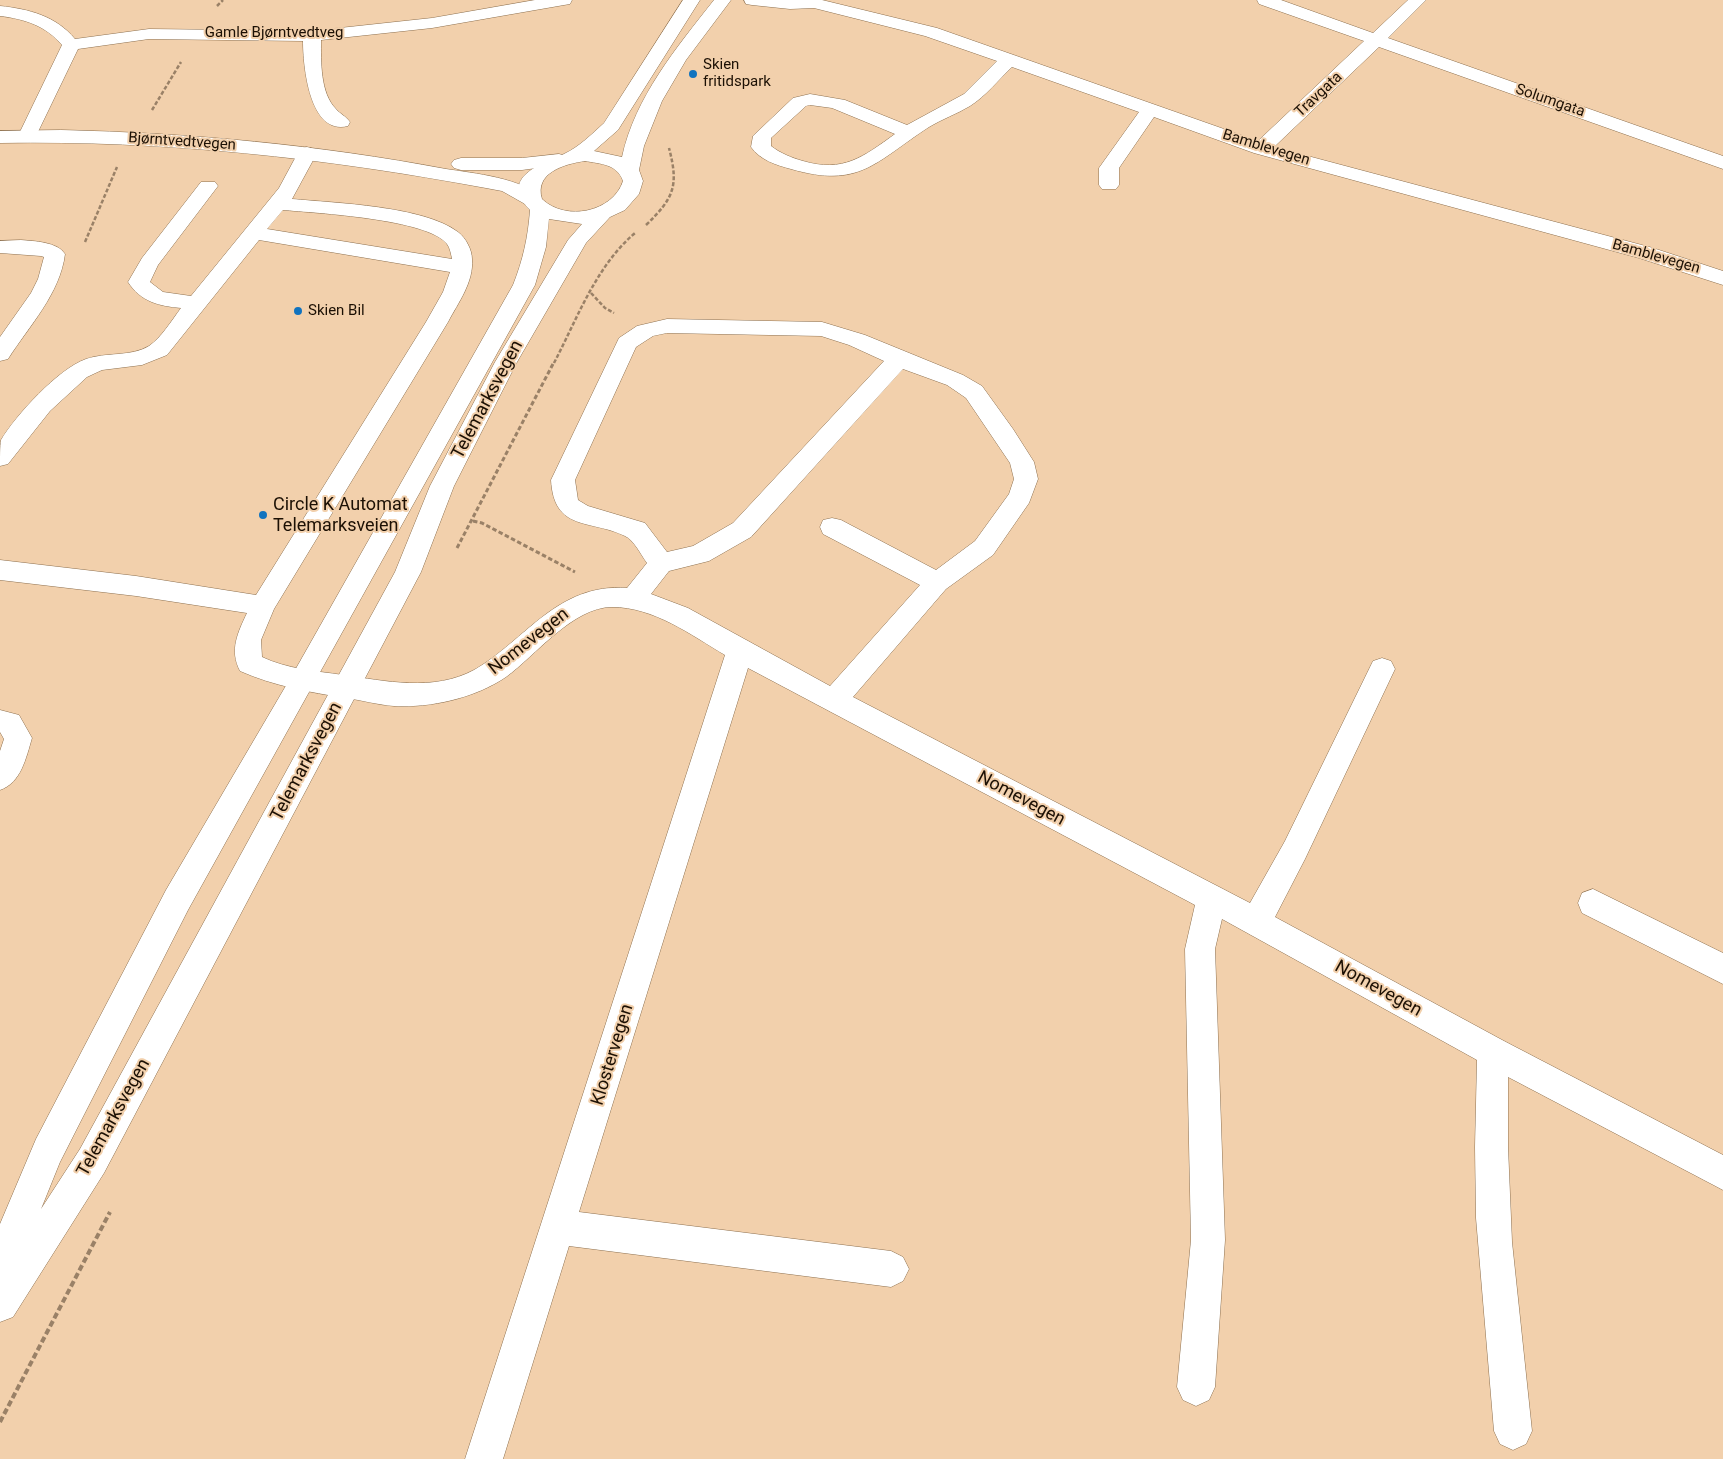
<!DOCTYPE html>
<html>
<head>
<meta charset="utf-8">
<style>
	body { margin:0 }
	canvas { display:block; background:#f2d0ac }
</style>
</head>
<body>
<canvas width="1723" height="1459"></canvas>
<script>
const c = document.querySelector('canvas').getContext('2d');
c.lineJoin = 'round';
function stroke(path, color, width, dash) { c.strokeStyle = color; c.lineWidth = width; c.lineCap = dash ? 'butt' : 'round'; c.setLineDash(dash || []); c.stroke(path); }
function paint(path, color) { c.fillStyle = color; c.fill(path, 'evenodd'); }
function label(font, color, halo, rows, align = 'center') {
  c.font = font + ' Roboto,sans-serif'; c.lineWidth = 4; c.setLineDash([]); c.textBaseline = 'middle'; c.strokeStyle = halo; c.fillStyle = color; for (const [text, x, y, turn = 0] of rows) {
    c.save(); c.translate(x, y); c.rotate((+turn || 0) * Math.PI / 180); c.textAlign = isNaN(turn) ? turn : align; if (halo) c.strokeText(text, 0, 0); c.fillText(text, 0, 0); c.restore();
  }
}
const minor = new Path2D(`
	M535 0H572L570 4 564 5 432 28 321 40C321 61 320 93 336 109 340 114 346 116 350 122L348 126C309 136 303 65 303 41L149 39 78 49 36 136 34 140H20L18 136 62 45C46 26 25 19 0 16V6C29 9 56 16 75 39L149 29 312 31 432 18Z
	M744 0H822L937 28 1258 141 1364 41 1259 4 1257 0H1281L1373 33 1408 0H1426L1388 38 1723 156V169L1379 47 1274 147 1653 248 1723 271V285L1639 258 1254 153 1154 117 1119 168V185L1116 189H1102L1099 185V168L1139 112 1012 67C998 80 986 96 970 106 957 114 942 119 929 127 875 162 860 189 791 169 776 165 760 160 751 147L753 136 793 98 810 94 845 100 907 125 964 94 997 61 925 36 814 8 790 9 752 5 746 4ZM810 105 832 108 895 134C863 157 843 173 803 161 792 158 780 153 771 146V138L806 106Z
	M307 147 314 149 317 153 292 199C335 203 424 206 458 232 466 238 472 250 472 259 474 282 458 303 448 322L274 609 261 640 262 657C287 669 316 671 343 675 386 681 433 692 474 670 526 640 557 583 627 588L647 563C641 555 634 540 625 536 590 519 554 532 551 480L619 338 637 326 667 319 822 322 865 335 963 375 982 386 1013 429 1034 462 1038 479 1029 503 993 555 946 589 853 697 1250 903 1285 841 1373 661 1382 658 1391 661 1395 669 1305 859 1275 917 1504 1041 1723 1155V1190L1508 1077V1147L1512 1242 1532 1431 1526 1444 1513 1450 1500 1444 1494 1431 1476 1218 1475 1147 1477 1060 1222 919 1215 949 1225 1240 1215 1387 1209 1400 1196 1406 1183 1400 1177 1387 1191 1240 1185 949 1195 905 748 668 579 1212 891 1251 903 1257 909 1269 903 1281 891 1287 569 1246 503 1459H465L725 655C691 635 654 607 612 607 573 607 535 656 506 677 475 698 431 708 394 706 378 705 362 700 346 698 309 692 274 686 240 671 229 650 238 632 247 613L136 596 0 580V560L136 576 256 595 426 322 443 292 450 272 259 240 167 355 142 365 102 370 87 377 50 411 8 464 0 466C0 459 0 446 1 440 16 415 58 369 86 359 106 352 131 357 149 346 161 338 172 320 181 308 159 306 141 302 128 282L142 258 201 182H215L218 186 158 265 150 282 163 292 191 296 279 188 300 149ZM283 210C316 213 428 219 447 244 450 248 451 254 452 259L267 229ZM667 333 821 336 849 345 884 361 733 523 693 546 667 552 645 523 588 506 578 500 575 480 636 347 653 336ZM903 369 947 385 966 398 1010 463 1014 479 1009 494 975 541 936 570 841 520 832 518 823 520 820 527 823 534 920 585 830 686 688 608 651 594 669 571 709 561 751 537Z
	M21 240C34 241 58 242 65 254 60 294 29 326 8 359L0 361V337L31 293 38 279 44 257 41 256 0 253V241Z
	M0 710 19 715 32 738C26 758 21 783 0 790V751L4 739 0 732Z
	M1593 889 1723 953V984L1582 913 1578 903 1582 893Z`);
const major = new Path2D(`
	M61 130C191 133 319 145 446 169 471 173 527 178 542 200L539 204 532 206 525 204 502 191 486 188C325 158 164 140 0 143V131Z
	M559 154 566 156 569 160 566 164 522 170H461L454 168 451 164 454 160 461 158H522Z`);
const highway = new Path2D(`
	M683 0H700L618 130 594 151 622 157C635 97 677 47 714 0H731L686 60 662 101 644 146 639 170 643 181 639 194 625 210 610 217 586 243 517 362 454 486 421 572 104 1173 13 1317 0 1322V1224L36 1139 166 890 294 672 513 285C523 260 528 237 530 210 498 177 542 164 564 154 579 147 592 134 604 123ZM585 161C601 164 617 164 623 181 613 212 566 222 542 199 534 173 564 164 585 161ZM549 219 582 224 568 240 495 362 430 486 395 572 80 1149 41 1209 60 1162 188 910 535 285 546 247Z`);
stroke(minor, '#8d704f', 1);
stroke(major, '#8d704f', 1);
stroke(highway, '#8d704f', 1);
stroke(new Path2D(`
	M217 6 223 0
	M152 110 181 62
	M646 225C674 198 679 186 669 148
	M85 242 117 167
	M591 293 605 308 614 313
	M554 363C577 319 596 266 635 233`), '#9a8167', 2.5, [4, 2]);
stroke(new Path2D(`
	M473 521 482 523 575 572
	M457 548 554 362`), '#9a8167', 3, [4.5, 2.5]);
stroke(new Path2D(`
	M0 1422 110 1212`), '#9a8167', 4, [6, 3]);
paint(minor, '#fff');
paint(major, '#fff');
paint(highway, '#fff');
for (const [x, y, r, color] of [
	[693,74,5,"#1173bf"],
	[298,311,5,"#1173bf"],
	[263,515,5,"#1173bf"]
]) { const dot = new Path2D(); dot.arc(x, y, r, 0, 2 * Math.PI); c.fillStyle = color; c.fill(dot); stroke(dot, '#f2d0ac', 2); }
label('15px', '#1c1004', '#f2d0ac', [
	["Gamle Bjørntvedtveg",274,33],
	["Travgata",1319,95,-43],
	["Solumgata",1550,101,19],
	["Bjørntvedtvegen",182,142,4],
	["Bamblevegen",1266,148,17],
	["Bamblevegen",1656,257,16]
]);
label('15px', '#1c1004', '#f2d0ac', [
	["Skien",703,65],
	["fritidspark",703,82],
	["Skien Bil",308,311]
], 'left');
label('18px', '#1c1004', '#f2d0ac', [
	["Telemarksvegen",488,400,-62],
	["Nomevegen",529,642,-38],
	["Telemarksvegen",307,762,-62],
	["Nomevegen",1021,799,28],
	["Nomevegen",1378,989,29],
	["Klostervegen",613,1055,-73],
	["Telemarksvegen",114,1118,-61]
]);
label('18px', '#1c1004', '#f2d0ac', [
	["Circle K Automat",273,505],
	["Telemarksveien",273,526]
], 'left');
</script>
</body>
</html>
